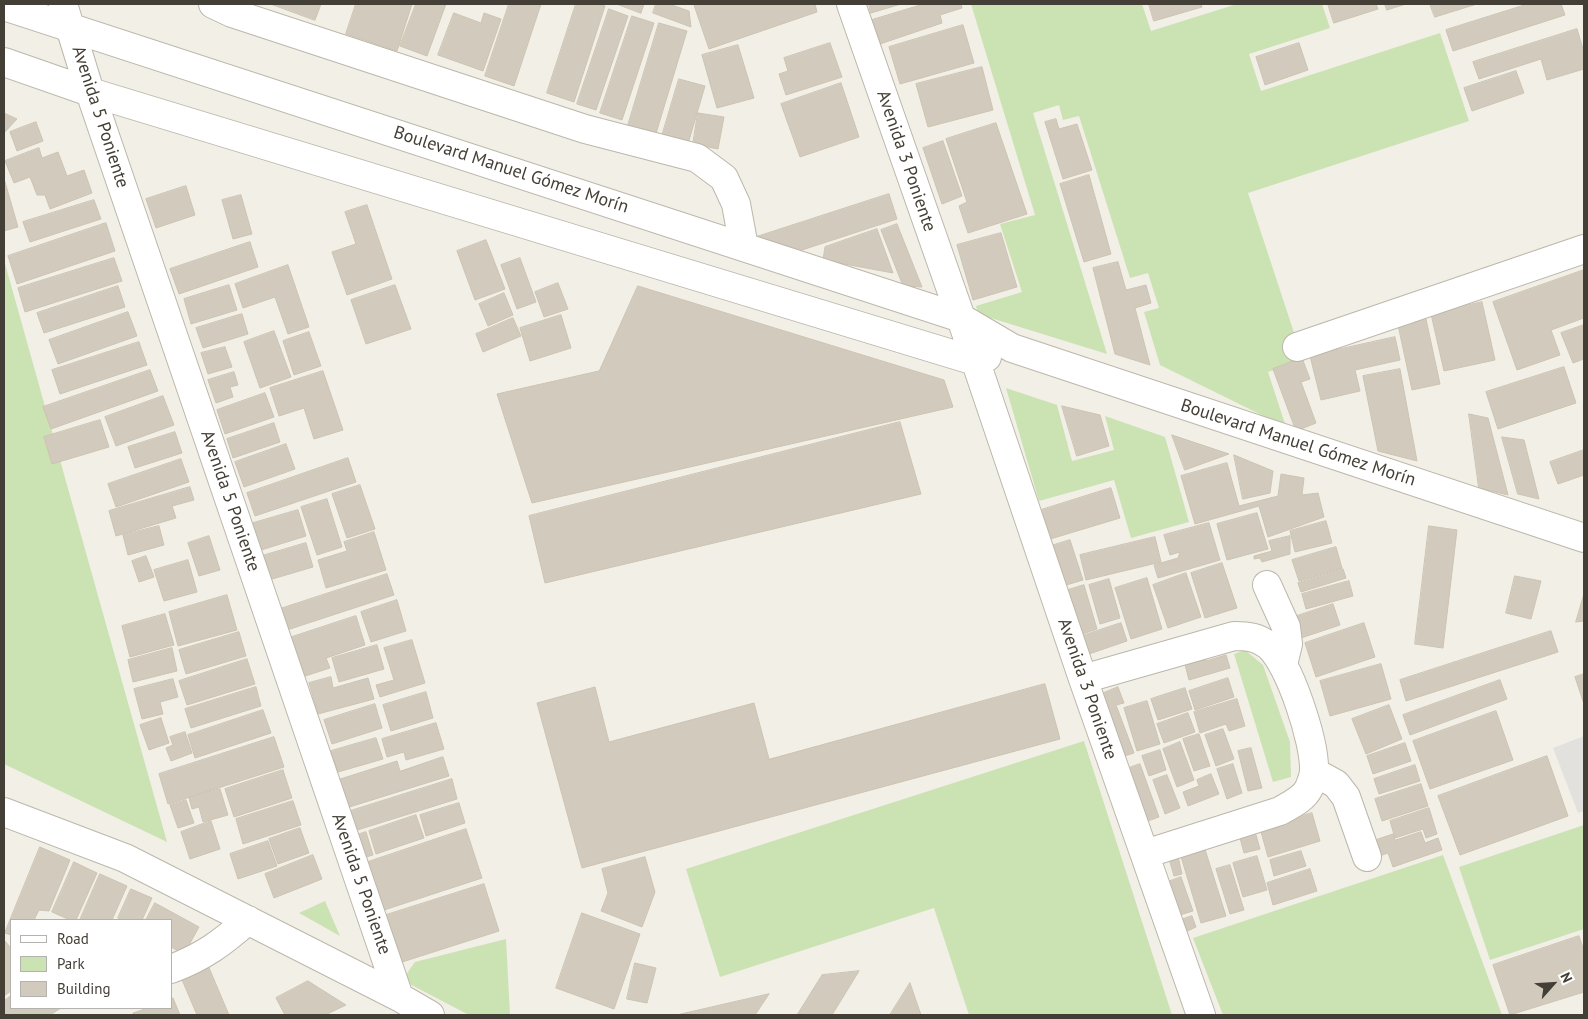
<!DOCTYPE html>
<html>
<head>
<meta charset="utf-8">
<style>
	body { margin:0 }
	#map { position:relative; width:1588px; height:1019px; overflow:hidden; background:#f2efe7; font-family:"PT Sans",sans-serif }
	canvas { display:block }
	.frame { position:absolute; inset:0; border:5px solid #443f36; pointer-events:none }
	.legend { position:absolute; left:10px; top:919px; width:162px; height:90px; box-sizing:border-box; background:#fff; border:1px solid #b4b2af; margin:0; padding:6px 9px; list-style:none; font-size:15px; color:#443f36 }
	.legend li { display:flex; align-items:center; gap:10px; height:25px }
	.legend b { width:25px; border:1px solid #b4b2af }
	.north { position:absolute; left:1528px; top:959px; width:50px; height:50px; -webkit-text-stroke:4px #fff; paint-order:stroke; rotate:64deg; font-size:14px; font-weight:700; line-height:20px; text-align:center; color:#443f36 }
	.north::after { content:''; display:block; margin:auto; width:18px; height:22px; background:#443f36; clip-path:polygon(50% 0,100% 100%,50% 72%,0 100%) }
</style>
</head>
<body>
<div id="map">
<canvas width="1588" height="1019"></canvas>
<div class="frame"></div>
<ul class="legend">
<li><b style="height:6px;background:#fff"></b>Road</li>
<li><b style="height:14px;background:#cbe2b3"></b>Park</li>
<li><b style="height:14px;background:#d2cbbd"></b>Building</li>
</ul>
<div class="north">N</div>
</div>
<script>
const c = document.querySelector('canvas').getContext('2d');
c.lineJoin = 'round';
function paint(path, color) { c.fillStyle = color; c.fill(path, 'evenodd'); }
function stroke(path, color, width, dash) { c.strokeStyle = color; c.lineWidth = width; c.lineCap = dash ? 'butt' : 'round'; c.setLineDash(dash || []); c.stroke(path); }
function label(font, color, halo, rows, align = 'center') {
  c.font = font + ' "PT Sans",sans-serif'; c.lineWidth = 4; c.setLineDash([]); c.textBaseline = 'middle'; c.strokeStyle = halo; c.fillStyle = color; for (const [text, x, y, turn = 0] of rows) {
    c.save(); c.translate(x, y); c.rotate((+turn || 0) * Math.PI / 180); c.textAlign = isNaN(turn) ? turn : align; if (halo) c.strokeText(text, 0, 0); c.fillText(text, 0, 0); c.restore();
  }
}
paint(new Path2D(`
	M971 4H1142L1151 31 1237 4H1322L1330 28 1249 54 1261 91 1440 33 1469 121 1248 193 1303 360 1268 372 1286 427 1160 365 1144 312 1159 308 1148 273 1130 278 1079 116 1063 120 1059 105 1033 113 1107 354 978 314 976 306 1022 292 1000 224 1035 215Z
	M4 260 167 842 4 764Z
	M1006 388 1057 405 1072 461 1114 450 1105 416 1165 437 1189 522 1131 538 1114 480 1039 501Z
	M1245 650 1263 665 1290 742 1291 777 1273 782 1234 654Z
	M1084 741 1172 1015H969L934 908 720 977 686 869Z
	M1584 825V929L1490 960 1459 867Z
	M1443 855 1502 1015H1223L1193 938Z
	M325 901 340 936 299 913Z
	M506 939 510 1015H469L402 980 415 962Z`), '#cbe2b3');
paint(new Path2D(`
	M1584 736V811L1578 813 1553 748Z`), '#e3e1de');
const building = new Path2D(`
	M271 4H321L315 20Z
	M356 4H412L397 51 346 34Z
	M416 4H446L427 56 400 46Z
	M509 4H541L514 86 485 76Z
	M576 4H598L605 6 574 102 547 93Z
	M617 4H644L641 13Z
	M656 4H669L689 11 691 27 653 13Z
	M699 4H815L817 12 709 49 694 5Z
	M869 4H901L871 13Z
	M924 4H961L962 8 940 15 942 23 880 44 872 20Z
	M1149 4H1201L1202 7 1154 21Z
	M1328 4H1376L1378 9 1334 23Z
	M1385 4H1406L1387 10Z
	M1430 4H1477L1435 17Z
	M1528 4H1561L1565 15 1453 51 1446 30Z
	M609 9 628 16 596 110 577 104Z
	M454 13 481 23 484 13 501 19 483 71 438 55Z
	M632 16 654 23 622 120 600 113Z
	M659 23 687 31 654 140 626 132Z
	M963 25 974 63 900 84 889 47Z
	M1577 29 1584 52V69L1547 80 1541 59 1479 79 1473 62Z
	M830 43 842 77 786 95 779 74 788 71 784 58Z
	M1299 43 1308 70 1265 85 1256 57Z
	M738 45 754 98 717 108 702 55Z
	M982 67 993 110 928 127 916 84Z
	M1516 71 1524 93 1472 111 1464 88Z
	M679 79 705 86 688 144 662 136Z
	M841 83 859 137 800 157 781 104Z
	M4 113 17 119 4 133Z
	M698 113 724 117 718 149 693 144Z
	M1056 119 1059 129 1077 124 1092 170 1063 179 1045 122Z
	M36 122 43 141 17 151 10 132Z
	M996 123 1027 214 968 233 959 206 967 202 946 139Z
	M943 141 962 196 942 204 923 148Z
	M39 148 42 158 58 152 67 176 84 170 92 193 50 209 45 195H37L30 177 14 183 5 161Z
	M1089 175 1111 254 1084 262 1060 184Z
	M5 182 18 227 4 231V183Z
	M186 186 195 215 156 228 146 199Z
	M889 194 897 219 796 252 756 237Z
	M241 195 252 234 233 239 222 200Z
	M94 200 101 219 30 242 23 222Z
	M367 205 392 279 347 295 332 252 356 244 345 212Z
	M106 223 115 251 17 284 8 256Z
	M897 224 922 287 903 286 881 230Z
	M877 229 893 273 823 260 825 247Z
	M1001 233 1017 287 973 300 957 245Z
	M486 240 505 289 475 300 457 251Z
	M250 242 258 267 179 294 170 269Z
	M114 258 122 281 25 312 18 288Z
	M520 258 536 302 517 309 501 265Z
	M1118 262 1126 290 1146 285 1151 303 1135 308 1150 365 1115 354 1093 268Z
	M288 265 309 327 288 334 275 297 243 308 235 284Z
	M1584 270V318L1551 330 1560 355 1517 370 1493 302Z
	M558 283 568 309 544 317 535 292Z
	M229 285 237 310 191 324 184 299Z
	M395 285 411 329 366 344 351 300Z
	M118 286 125 307 44 333 37 313Z
	M638 286 944 380 953 407 532 503 497 394 599 371Z
	M504 293 513 315 488 326 479 304Z
	M1482 302 1495 360 1444 371 1431 314Z
	M128 312 137 336 58 364 49 340Z
	M242 314 248 334 203 348 196 328Z
	M561 315 571 348 530 361 520 328Z
	M513 318 521 336 483 352 476 334Z
	M1426 319 1440 384 1412 390 1398 325Z
	M1584 325V359L1573 363 1561 333Z
	M274 331 291 377 260 388 244 342Z
	M309 332 321 366 294 375 283 341Z
	M1395 337 1400 360 1355 370 1360 391 1321 400 1310 356Z
	M139 342 147 365 60 394 52 370Z
	M225 347 232 367 208 374 201 353Z
	M1302 358 1310 379 1301 382 1316 423 1296 431 1273 369Z
	M1564 367 1576 403 1498 429 1486 392Z
	M1400 369 1417 461 1378 451 1363 376Z
	M150 370 158 391 51 429 43 407Z
	M323 371 343 430 314 439 304 408 279 416 270 388Z
	M234 372 238 385 230 387 233 397 216 403 208 380Z
	M265 393 274 417 225 434 217 410Z
	M163 396 174 425 116 446 105 417Z
	M1062 406 1100 415 1109 446 1077 456Z
	M1469 414 1488 418 1508 495 1479 488Z
	M100 420 109 447 52 464 44 437Z
	M900 422 921 494 545 583 529 516Z
	M274 423 280 442 233 458 227 439Z
	M175 432 182 453 135 468 128 447Z
	M1172 435 1229 454 1185 470Z
	M1502 437 1524 440 1539 499 1518 494Z
	M286 444 295 469 244 487 235 462Z
	M1584 450V475L1558 484 1550 462Z
	M1234 455 1273 471 1270 493 1243 499Z
	M348 458 356 482 255 516 247 493Z
	M181 459 189 482 116 507 108 484Z
	M1227 463 1239 506 1278 496 1281 474 1304 478 1302 495 1318 493 1324 517 1268 537 1259 506 1195 524 1181 476Z
	M360 485 375 529 347 538 332 494Z
	M190 487 194 500 172 506 176 518 116 536 109 511Z
	M1111 488 1120 518 1047 540 1038 511Z
	M327 499 342 547 317 555 301 507Z
	M298 510 306 536 258 551 250 524Z
	M1257 513 1268 549 1227 560 1217 524Z
	M1326 521 1332 543 1295 552 1290 531Z
	M1209 523 1220 560 1158 578 1154 565 1178 558 1180 552 1170 555 1164 535Z
	M159 526 164 545 128 555 123 535Z
	M1429 526 1457 530 1443 648 1415 644Z
	M374 532 386 570 326 588 318 560 347 551 344 542Z
	M209 536 220 570 199 576 188 543Z
	M1290 536V554L1262 562 1260 558 1254 559V556L1272 551 1269 541Z
	M1155 537 1161 562 1086 580 1080 555Z
	M1070 540 1083 580 1063 586 1051 546Z
	M306 543 313 567 269 580 262 556Z
	M1336 547 1342 568 1299 581 1292 560Z
	M146 556 154 577 139 582 132 561Z
	M188 560 197 592 164 601 154 570Z
	M1222 563 1237 608 1205 618 1191 573Z
	M1343 569 1346 578 1301 592 1298 583Z
	M1186 573 1201 617 1168 628 1153 585Z
	M387 574 394 595 287 630 280 609Z
	M1515 576 1541 581 1531 619 1506 613Z
	M1147 578 1162 629 1131 639 1115 588Z
	M1109 579 1120 618 1100 624 1089 585Z
	M1349 581 1353 596 1306 609 1302 594Z
	M1084 585 1097 629 1079 635 1065 591Z
	M1584 594V621L1576 622Z
	M227 595 237 630 178 646 169 612Z
	M397 600 406 631 371 642 361 612Z
	M1333 604 1340 625 1298 639 1291 618Z
	M165 614 174 645 130 657 122 626Z
	M356 616 365 645 326 658 330 668 299 678 286 639Z
	M1121 623 1127 641 1089 654 1082 636Z
	M1364 623 1375 657 1316 677 1305 643Z
	M1551 631 1558 652 1406 701 1400 680Z
	M239 632 246 656 186 674 179 650Z
	M412 640 425 683 380 697 376 685 394 680 384 648Z
	M377 645 384 669 339 682 332 658Z
	M172 648 177 671 133 682 128 660Z
	M1205 655 1206 661 1226 655 1230 668 1189 680 1184 661Z
	M247 659 255 684 187 705 179 681Z
	M1381 664 1391 699 1330 716 1320 681Z
	M1584 674V704L1575 677Z
	M331 677 333 688 368 678 374 699 318 714 309 683Z
	M1228 678 1234 697 1195 710 1189 691Z
	M173 679 178 697 160 702 163 714 142 719 134 689Z
	M1500 680 1507 699 1410 735 1403 715Z
	M1045 684 1060 739 582 868 537 703 595 687 609 742 754 703 769 759Z
	M256 687 261 706 191 728 185 709Z
	M1118 687 1124 703 1116 705 1134 753 1121 757 1097 696Z
	M1185 688 1192 709 1158 720 1151 699Z
	M426 692 433 718 391 731 383 705Z
	M1237 699 1245 726 1229 731 1226 724 1200 733 1194 712Z
	M1147 701 1160 744 1137 751 1124 708Z
	M375 704 382 728 332 744 324 720Z
	M1389 705 1402 739 1366 754 1352 719Z
	M263 710 271 733 195 758 188 735Z
	M1496 711 1513 760 1430 789 1413 741Z
	M1188 713 1195 732 1164 743 1157 724Z
	M161 718 169 743 149 750 140 725Z
	M436 723 444 749 406 760 404 752 387 757 382 739Z
	M1223 729 1234 759 1216 766 1205 735Z
	M185 732 192 753 171 761 166 748 173 745 170 737Z
	M1199 734 1210 766 1194 771 1183 739Z
	M274 737 284 767 168 804 159 774Z
	M376 738 383 759 338 772 331 751Z
	M1180 742 1194 780 1177 787 1163 749Z
	M1405 743 1411 761 1373 774 1367 756Z
	M1251 748 1262 788 1248 791 1238 751Z
	M1160 750 1166 770 1149 776 1142 756Z
	M1547 756 1568 816 1460 855 1438 796Z
	M443 757 449 776 343 809 334 781 397 761 400 771Z
	M1140 764 1159 817 1145 822 1126 769Z
	M1233 764 1242 793 1227 799 1217 769Z
	M1415 765 1420 781 1379 794 1374 779Z
	M283 770 292 798 234 817 225 789Z
	M1211 774 1219 794 1188 806 1183 792 1199 786 1197 780Z
	M1167 775 1180 808 1165 814 1153 780Z
	M452 779 457 799 351 832 344 813Z
	M1421 784 1428 806 1382 821 1375 799Z
	M220 789 228 815 203 822 199 807 192 809 189 798Z
	M186 800 194 823 178 828 170 805Z
	M293 801 301 825 243 844 236 819Z
	M459 803 465 823 426 836 420 815Z
	M1429 808 1437 834 1426 838 1423 829 1395 838 1390 821Z
	M1312 813 1320 841 1268 857 1260 828Z
	M416 815 424 838 376 854 369 831Z
	M211 821 220 849 190 859 181 832Z
	M300 828 309 853 278 864 269 839Z
	M466 829 482 878 381 911 365 863Z
	M366 832 373 855 359 859 351 837Z
	M1421 832 1425 843 1438 838 1442 850 1393 867 1388 853 1374 858 1369 842 1393 834 1395 840Z
	M1256 835 1260 849 1244 853 1240 838Z
	M268 841 277 866 238 879 230 854Z
	M1203 843 1226 916 1201 923 1179 850Z
	M40 847 70 860 49 911 39 910 34 920H11V935L5 933Z
	M1301 851 1306 866 1274 876 1270 860Z
	M1177 852 1182 874 1174 876 1168 855Z
	M313 855 322 879 274 898 265 874Z
	M1257 856 1267 890 1243 897 1233 863Z
	M645 857 655 892 642 927 601 911 608 893 602 869Z
	M74 862 97 873 76 920H70L52 912Z
	M1230 865 1244 910 1230 914 1216 869Z
	M1310 869 1317 891 1273 905 1267 883Z
	M100 874 127 886 112 920H80Z
	M1181 877 1193 911 1177 916 1165 883Z
	M484 884 499 931 399 963 383 916Z
	M131 889 152 898 142 920H122L118 918Z
	M155 903 199 927 184 954 171 947V920H146Z
	M582 913 640 934 614 1009 556 988Z
	M1192 916 1196 927 1183 933 1178 921Z
	M1579 936 1584 951V992L1510 1015 1493 965Z
	M4 940 11 948V991L4 996Z
	M207 963 229 1015H197L180 975Z
	M635 963 656 968 647 1003 627 999Z
	M859 971 832 1015H797L822 975Z
	M308 981 346 1005 325 1015H285L276 998Z
	M910 983 921 1015H890Z
	M769 994 755 1015H677Z
	M11 996V1008H61L50 1015H4V1001Z
	M171 998H173L180 1015H134L133 1013 148 1008H171Z`);
paint(building, '#d2cbbd');
stroke(building, '#ccc3b1', 1);
const street = new Path2D(`
	M63 4 90 92 399 997
	M213 4 232 13 585 129 697 158 724 178 736 204 744 247
	M851 4 961 318 1083 679 1201 1015
	M4 6 961 318 1012 348 1584 538
	M4 62 90 92 975 361 987 357
	M1297 347 1584 249
	M1267 585 1286 627 1288 644 1283 665
	M1083 679 1234 636C1248 636 1258 637 1269 646 1290 664 1315 743 1314 770 1314 775 1311 783 1309 788 1304 799 1290 805 1280 811L1145 854
	M1314 772 1336 784 1346 797 1367 857
	M4 812 125 858 399 997 430 1015
	M171 969C203 957 222 943 248 920`);
stroke(street, '#bcb7aa', 30);
stroke(street, '#fff', 28);
label('18px', '#443f36', '#fff', [
	["Avenida 5 Poniente",100,117,72],
	["Avenida 3 Poniente",906,161,71],
	["Boulevard Manuel Gómez Morín",511,170,18],
	["Boulevard Manuel Gómez Morín",1298,443,18],
	["Avenida 5 Poniente",230,501,71],
	["Avenida 3 Poniente",1087,689,71],
	["Avenida 5 Poniente",361,884,71]
]);
</script>
</body>
</html>
